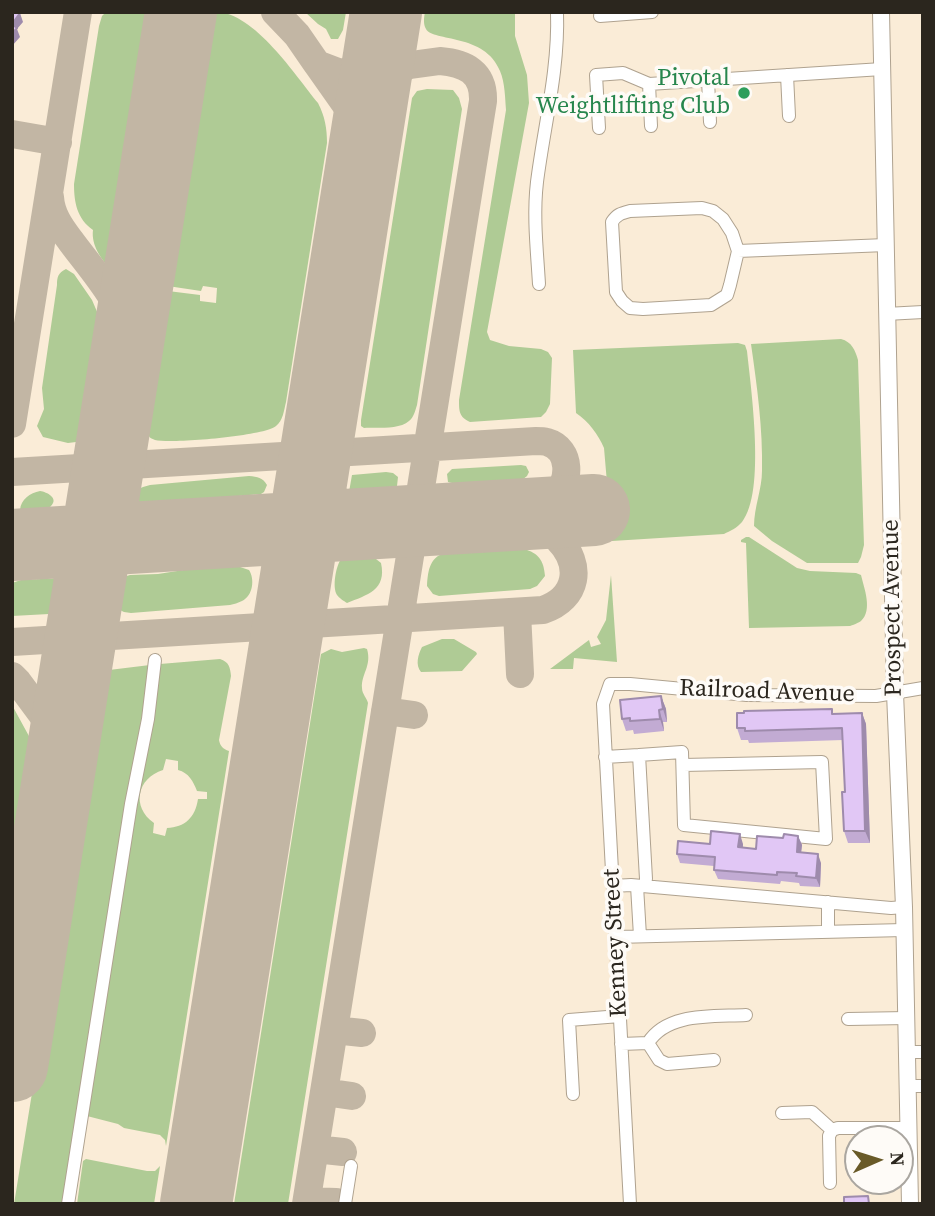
<!DOCTYPE html>
<html>
<head>
<meta charset="utf-8">
<style>
	body { margin:0 }
	#map { position:relative; width:935px; height:1216px; overflow:hidden; background:#faecd7; font-family:"Source Serif 4",serif }
	canvas { display:block }
	.frame { position:absolute; inset:0; border:14px solid #2b261e; pointer-events:none }
	.north { position:absolute; left:844px; top:1125px; width:70px; height:70px; box-sizing:border-box; background:#fefbf7; border:2px solid #aaa6a0; border-radius:50%; rotate:87deg; font-size:19px; font-weight:700; line-height:28px; text-align:center; color:#2b261e }
	.north::after { content:''; display:block; margin:auto; width:24px; height:32px; background:#695a28; clip-path:polygon(50% 0,100% 100%,50% 72%,0 100%) }
</style>
</head>
<body>
<div id="map">
<canvas width="935" height="1216"></canvas>
<div class="frame"></div>
<div class="north">N</div>
</div>
<script>
const c = document.querySelector('canvas').getContext('2d');
c.lineJoin = 'round';
function paint(path, color) { c.fillStyle = color; c.fill(path, 'evenodd'); }
function stroke(path, color, width, dash) { c.strokeStyle = color; c.lineWidth = width; c.lineCap = dash ? 'butt' : 'round'; c.setLineDash(dash || []); c.stroke(path); }
function label(font, color, halo, rows, align = 'center') {
  c.font = font + ' "Source Serif 4",serif'; c.lineWidth = 7; c.setLineDash([]); c.textBaseline = 'middle'; c.strokeStyle = halo; c.fillStyle = color; for (const [text, x, y, turn = 0] of rows) {
    c.save(); c.translate(x, y); c.rotate((+turn || 0) * Math.PI / 180); c.textAlign = isNaN(turn) ? turn : align; if (halo) c.strokeText(text, 0, 0); c.fillText(text, 0, 0); c.restore();
  }
}
paint(new Path2D(`
	M106 12H152V30L122 226 115 267 111 270C101 259 91 245 93 230 77 219 74 202 74 184L99 26 102 16Z
	M216 12C254 12 296 76 318 103 325 117 327 128 327 143L286 402C284 410 283 421 276 426 265 436 171 444 155 440 150 438 150 438 147 433 135 409 156 320 160 290L200 295V301L216 303 217 288 203 286 201 291 161 285 203 26 206 20Z
	M305 12H346L343 30 338 39H331L326 29 318 24Z
	M425 12H515V36L527 75 529 103 487 332 490 340 509 346 541 349 548 352 552 358 550 404 546 412 541 417 470 422C459 417 459 411 459 400L506 110C505 97 505 83 500 71 485 33 433 42 426 29 423 24 424 17 425 12Z
	M427 89 453 90 459 98 462 109 417 405C415 411 414 417 409 421 399 430 377 427 364 428L361 426V420L412 98 417 91Z
	M66 269 74 274 92 300 98 314 102 332V350L89 424 83 435 76 442 68 443 43 437 37 426 44 409 42 388 57 285C57 277 58 273 66 269Z
	M841 339C852 342 855 350 858 360L864 545 861 557 858 563H807L772 541 754 526C754 507 762 489 762 471 763 429 757 386 751 344Z
	M738 343 745 345 747 351C751 389 766 492 742 522 737 528 730 531 724 534L612 541 604 448C598 434 589 422 576 413L573 350Z
	M521 465 526 466 529 472 527 476 522 480 456 484 448 482 447 474 452 469Z
	M386 472 393 473 398 477 397 486 391 489 349 492 352 475Z
	M249 476C258 477 262 477 267 485L264 492 261 494 147 504H136L131 502C130 492 141 487 150 485Z
	M40 491C47 492 59 498 51 506 45 513 31 514 22 513L20 510C21 499 30 493 40 491Z
	M746 537H749L797 568 810 571 856 573 861 575C864 588 873 610 861 621 860 622 851 626 850 626L749 628 746 543 741 542V540Z
	M524 549C538 553 544 560 545 576L537 586 530 589 439 596 433 594 427 586C428 569 430 556 448 552Z
	M365 557 376 559 381 563C387 590 367 595 347 603 344 601 339 598 337 595 332 587 336 566 341 559Z
	M237 566 249 570C255 579 253 596 242 601 238 603 234 604 230 605L131 613 124 612 118 609 115 604 116 583 120 578 130 575 158 574 190 569Z
	M611 575 617 662 574 658 573 669H550L589 640 591 647 601 644 597 637 606 620Z
	M61 578 64 581C63 594 61 608 49 614L12 616V583L21 580Z
	M442 639H454L476 652 477 654 462 671 421 672C415 665 418 655 422 647Z
	M364 648 367 649C372 666 361 674 362 688 362 694 367 698 368 703L288 1204H234L321 654 331 649 342 652Z
	M220 659C229 662 230 667 231 676L219 740C220 746 223 749 229 751L166 1146 165 1140 160 1135 124 1128 118 1124 87 1116 160 664ZM166 759 178 761V770C189 773 193 781 197 791L207 792V799H198C195 818 185 827 167 828L165 836 153 833 154 823C131 807 137 778 163 770Z
	M150 665 64 1204H14L75 828 100 684 109 670Z
	M12 705 30 738 34 774 12 913Z
	M86 1159 147 1171H155L160 1166 154 1204H77L83 1161Z`), '#afcb95');
stroke(new Path2D(`
	M275 12 297 35 317 64 338 72 352 73 440 61C465 63 484 72 483 101L306 1204
	M317 64 348 108 355 124 361 140V158L345 259
	M345 73C374 64 380 39 384 12
	M12 134 58 142
	M366 150C372 117 371 79 407 66
	M50 197C51 214 60 227 70 240 88 265 126 306 127 337L107 460
	M12 424 78 12
	M12 472 536 441C539 441 543 441 547 442 572 449 571 483 554 497 543 507 527 511 514 515
	M517 612 520 674
	M12 642 543 610C578 598 583 565 558 539 545 527 529 521 514 515
	M12 676 18 682 64 744
	M385 711 414 715
	M334 1030 362 1033
	M324 1092 352 1096
	M315 1149 343 1152
	M307 1201 336 1202`), '#c2b6a4', 28);
stroke(new Path2D(`
	M12 545 594 510
	M12 1066 181 12
	M196 1204 386 12`), '#c2b6a4', 72);
const minor = new Path2D(`
	M600 16 652 12
	M787 75 789 116
	M708 80 710 122
	M649 84 651 126
	M599 128 596 75 623 73 649 84 882 69
	M702 208 713 211 723 219 732 233 738 251 730 285 727 295 711 305 643 309 630 308 622 301 616 292 612 222C617 214 622 213 630 211Z
	M738 251 886 245
	M539 284C537 250 533 216 537 182 544 126 559 70 557 12
	M886 314 923 312
	M639 755 682 752 684 825 826 839 822 762 683 765
	M605 757 639 755 646 879
	M613 886 631 885 891 908 904 907
	M637 886 640 936
	M828 902V931
	M615 937 904 930
	M848 1019 907 1018
	M648 1043 659 1060 667 1064 714 1060
	M621 1044 648 1043C667 1012 714 1017 746 1015
	M907 1052H923
	M908 1086H923
	M573 1094 569 1020 620 1016
	M782 1113 812 1112 832 1130
	M830 1183 829 1136 832 1130 838 1128H909
	M68 1204 131 804 148 719 155 660
	M345 1204 351 1166
	M630 1204 603 704 610 684H630L747 695 876 696 923 688`);
const major = new Path2D(`
	M881 12 895 693 904 907 910 1204`);
stroke(minor, '#afa28f', 14);
stroke(major, '#afa28f', 18);
stroke(minor, '#fff', 12);
stroke(major, '#fff', 16);
paint(new Path2D(`
	M661 696 666 709 667 722H663L664 731 634 734 633 730 626 731 622 719Z
	M744 713H862L866 724 870 843H848L844 831 845 792 843 740 749 743 748 740H741L737 728Z
	M798 836 802 845 801 852 821 863 820 887 800 886 799 883 781 881 780 884 718 879 714 870V866L680 863 677 854 710 844H743V848L756 849 783 838Z`), '#c2abd3');
paint(new Path2D(`
	M20 13 23 22 17 29 20 37 12 46V24Z
	M661 696 666 709 667 722 663 709Z
	M659 710 663 722 664 731 660 719Z
	M862 713 866 724 870 843 865 831Z
	M740 834 743 844 742 857 738 847Z
	M798 836 802 845 800 862 797 852Z
	M818 854 821 863 820 887 816 878Z`), '#9e8bac');
const building = new Path2D(`
	M12 12H19L20 13 12 24Z
	M12 24 17 28 12 34Z
	M661 696 663 709 659 710 660 719 630 721V718L622 719 620 700Z
	M832 709V714L862 713 865 831H844L842 792H845L842 728 745 731V728H737V713H744V711Z
	M711 831 740 834 738 847 756 849 757 836 783 838 784 834 798 836 797 852 818 854 816 878 796 876 797 873 777 872V875L714 870 715 857 677 854 678 841 710 844Z
	M868 1196 869 1204H844V1197Z`);
paint(building, '#e1c7f5');
stroke(building, '#9e8bac', 2);
for (const [x, y, r, color] of [
	[744,93,7,"#2e9e5b"]
]) { const dot = new Path2D(); dot.arc(x, y, r, 0, 2 * Math.PI); c.fillStyle = color; c.fill(dot); stroke(dot, '#fefbf7', 2.5); }
label('24px', '#27864d', '#fefbf7', [
	["Pivotal",730,79],
	["Weightlifting Club",730,107]
], 'right');
label('24px', '#2b261e', '#fefbf7', [
	["Prospect Avenue",893,608,-91],
	["Railroad Avenue",767,692,2],
	["Kenney Street",616,943,-93]
]);
</script>
</body>
</html>
